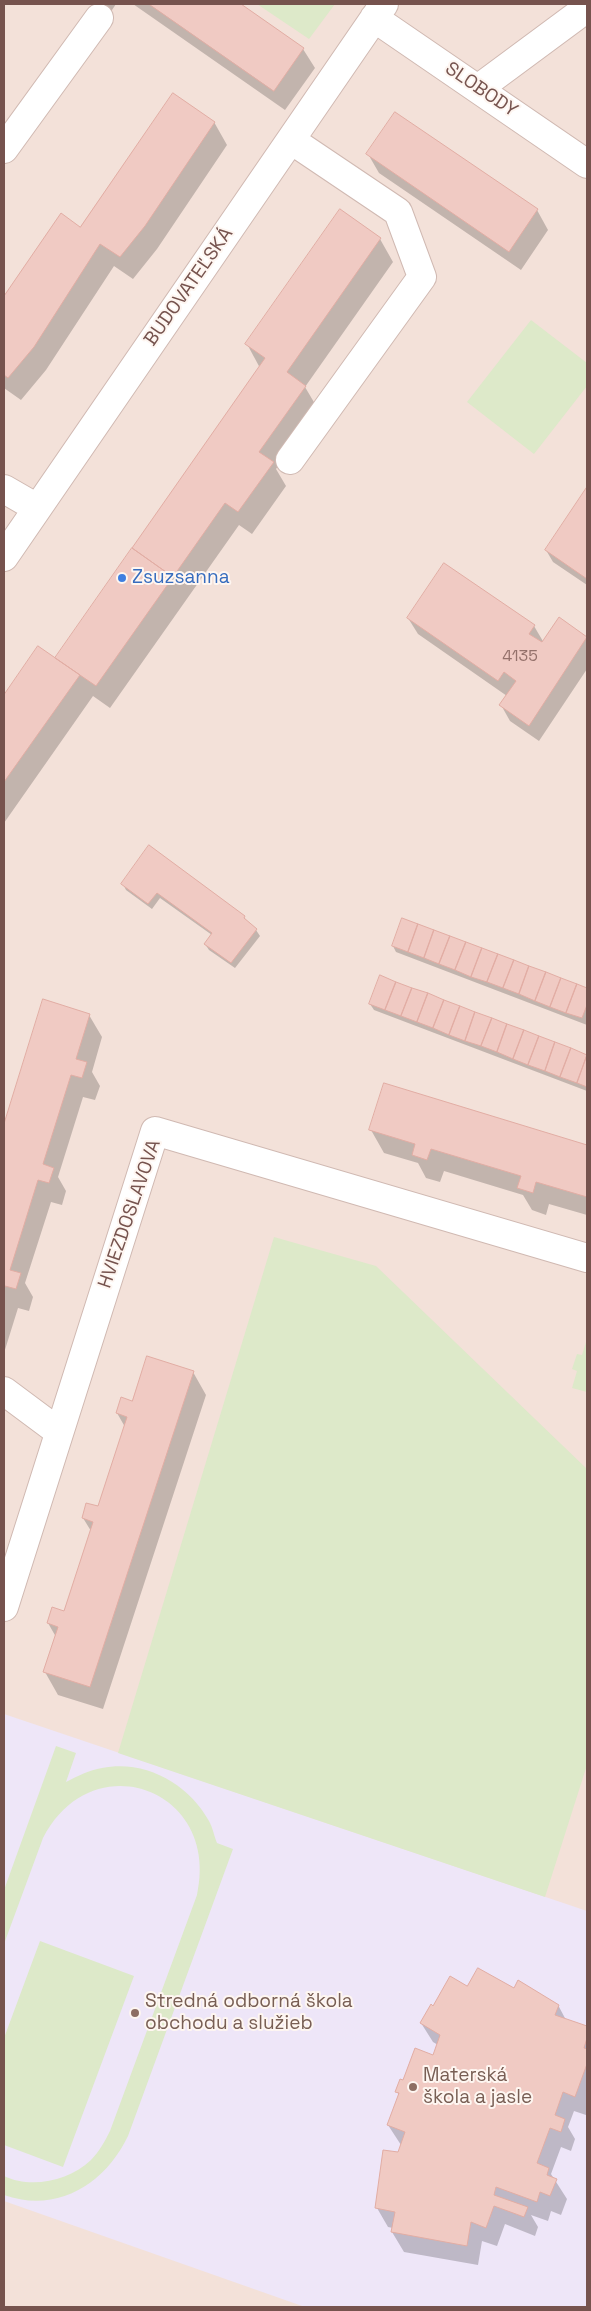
<!DOCTYPE html>
<html>
<head>
<meta charset="utf-8">
<style>
	body { margin:0 }
	#map { position:relative; width:591px; height:2311px; overflow:hidden; background:#fcf1ea; font-family:"Space Grotesk",sans-serif }
	canvas { display:block }
	.frame { position:absolute; inset:0; border:5px solid #76534e; pointer-events:none }
</style>
</head>
<body>
<div id="map">
<canvas width="591" height="2311"></canvas>
<div class="frame"></div>
</div>
<script>
const c = document.querySelector('canvas').getContext('2d');
c.lineJoin = 'round';
function paint(path, color) { c.fillStyle = color; c.fill(path, 'evenodd'); }
function stroke(path, color, width, dash) { c.strokeStyle = color; c.lineWidth = width; c.lineCap = dash ? 'butt' : 'round'; c.setLineDash(dash || []); c.stroke(path); }
function label(font, color, halo, rows, align = 'center') {
  c.font = font + ' "Space Grotesk",sans-serif'; c.lineWidth = 4; c.setLineDash([]); c.textBaseline = 'middle'; c.strokeStyle = halo; c.fillStyle = color; for (const [text, x, y, turn = 0] of rows) {
    c.save(); c.translate(x, y); c.rotate((+turn || 0) * Math.PI / 180); c.textAlign = isNaN(turn) ? turn : align; if (halo) c.strokeText(text, 0, 0); c.fillText(text, 0, 0); c.restore();
  }
}
paint(new Path2D(`
	M4 4H587V2307H4Z`), '#f3e1d9');
paint(new Path2D(`
	M4 1714 587 1911V2307H305L4 2201Z`), '#eee6f8');
paint(new Path2D(`
	M257 4H335L309 39Z
	M531 320 587 363V386L534 454 467 402Z
	M274 1237 376 1266 587 1469V1765L545 1897 118 1753Z
	M587 1339V1392L572 1388 577 1371 572 1369 577 1354 582 1355Z
	M56 1746 76 1753 66 1782C78 1776 89 1770 102 1768 145 1759 189 1784 209 1821 213 1828 214 1836 217 1843L233 1849 128 2136C105 2184 57 2214 4 2195V2176C31 2189 69 2181 91 2160 99 2152 105 2141 110 2131L197 1895C221 1789 92 1742 43 1838L4 1944V1890Z
	M40 1941 134 1976 63 2167 4 2145V2038Z`), '#dde9c9');
paint(new Path2D(`
	M98 4H116L110 13Z
	M133 4H239L303 49 315 68 285 110Z
	M395 114 537 210 548 230 521 270 379 173 368 154Z
	M214 122 227 145 157 249 133 279 114 266 46 370 21 400 4 388V298L62 215 81 229Z
	M380 239 393 262 305 387 318 409 276 469 286 486 252 534 239 525 110 708 93 696 4 823V697L39 648 56 659 260 368 247 344Z
	M587 489V585L553 562 546 550Z
	M408 618 534 626 544 643 559 619 587 638V669L539 741 510 721 501 705 507 696 418 634Z
	M149 846 244 917 248 923 256 930 260 936 235 968 209 950 205 944 212 935 160 898 152 909 126 890 123 884Z
	M403 919 587 989V1025L396 952 393 946Z
	M381 977 587 1056V1091L374 1010 370 1004Z
	M44 1000 89 1015 102 1037 92 1072 100 1086 95 1100 83 1097 58 1177 66 1191 62 1205 51 1202 25 1283 33 1297 29 1311 18 1308 4 1353V1128Z
	M384 1085 587 1147V1215L549 1204 546 1215 532 1210 523 1195 444 1171 440 1182 426 1178 418 1163 384 1153 371 1130Z
	M193 1372 206 1395 103 1709 58 1695 45 1672 56 1637 48 1623 64 1613 91 1531 83 1518 99 1508 125 1427 117 1413Z
	M468 1988 514 1990 558 2005 566 2020 587 2028V2112L586 2115 574 2111 568 2127 575 2139 571 2151 561 2147 551 2174 567 2199 561 2215 551 2211 548 2221 531 2215 538 2227 535 2236 505 2224 497 2246 482 2241 478 2265 404 2252 392 2232 393 2228 388 2227 377 2208 401 2145 388 2125 399 2095 397 2092 403 2082 434 2056 438 2045 433 2042 421 2023 434 2007Z`), '#0003');
const building = new Path2D(`
	M149 4H241L304 48 274 91Z
	M173 93 215 122 145 226 120 257 100 244 34 347 8 378 4 375V296L61 213 80 227Z
	M395 112 538 209 509 252 366 154Z
	M340 209 381 238 287 372 306 386 259 452 274 462 238 512 225 503 173 577 132 548 265 358 245 344Z
	M587 487V579L545 550Z
	M132 548 173 577 96 686 55 658Z
	M444 563 535 625 529 634 542 642 559 617 587 637 529 726 499 705 516 681 504 672 498 681 407 618Z
	M38 646 80 675 4 782V695Z
	M149 845 245 916 244 918 257 929 231 963 204 944 212 933 157 893 148 904 121 884Z
	M402 918 418 924 408 952 392 946Z
	M418 924 434 930 424 958 408 952Z
	M434 930 450 936 439 964 424 958Z
	M450 936 466 942 455 970 439 964Z
	M466 942 482 948 471 977 455 970Z
	M482 948 498 954 487 982 471 977Z
	M498 954 514 960 503 988 487 982Z
	M514 960 529 966 519 994 503 988Z
	M529 966 546 972 535 1001 519 994Z
	M546 972 561 978 550 1007 535 1001Z
	M380 975 396 982 385 1010 369 1004Z
	M561 978 577 984 566 1013 550 1007Z
	M396 982 412 988 401 1016 385 1010Z
	M577 984 587 988V1005L582 1018 566 1013Z
	M412 988 428 993 417 1022 401 1016Z
	M428 993 444 1000 433 1028 417 1022Z
	M43 999 90 1014 76 1059 87 1062 82 1078 71 1075 43 1164 54 1168 49 1183 38 1180 10 1270 21 1273 16 1289 5 1286 4 1291V1124Z
	M444 1000 460 1006 449 1035 433 1028Z
	M460 1006 475 1012 465 1041 449 1035Z
	M475 1012 492 1018 481 1046 465 1041Z
	M492 1018 507 1024 497 1052 481 1046Z
	M507 1024 524 1030 513 1059 497 1052Z
	M524 1030 539 1036 528 1065 513 1059Z
	M539 1036 555 1042 545 1071 528 1065Z
	M555 1042 571 1048 560 1077 545 1071Z
	M571 1048 587 1055 577 1083 560 1077Z
	M587 1055V1087L577 1083Z
	M384 1083 587 1145V1197L536 1182 533 1193 517 1188 521 1176 431 1149 427 1160 412 1155 415 1144 369 1130Z
	M147 1356 194 1371 90 1687 43 1672 58 1627 47 1623 52 1607 64 1611 93 1522 82 1518 86 1503 98 1506 127 1417 116 1413 121 1397 132 1401Z
	M478 1968 514 1988 518 1980 559 2005 555 2015 587 2026V2038L584 2048 587 2049V2064L575 2097 563 2092 555 2115 565 2119 561 2132 550 2128 537 2163 549 2168 547 2175 557 2179 550 2196 540 2192 537 2202 496 2187 494 2195 528 2207 524 2217 494 2206 486 2228 471 2222 467 2246 391 2232 395 2212 375 2208 383 2150 398 2152 405 2132 387 2125 399 2093 395 2092 400 2079 403 2080 415 2048 433 2055 440 2035 420 2023 431 2004 433 2006 450 1976 467 1986Z`);
paint(building, '#f0cac3');
stroke(building, '#e2ada4', 1);
const minor = new Path2D(`
	M374 18 587 164
	M479 88 587 8
	M4 149 99 18
	M290 460 422 277 398 212 291 140
	M4 489 37 508
	M4 557 384 4
	M4 1391 59 1432
	M4 1607 155 1131 587 1258`);
stroke(minor, '#d0b9b2', 30);
stroke(minor, '#fff', 28);
for (const [x, y, r, color] of [
	[122,578,5,"#3f7fe0"],
	[135,2013,5,"#8d6e63"],
	[413,2087,5,"#8d6e63"]
]) { const dot = new Path2D(); dot.arc(x, y, r, 0, 2 * Math.PI); c.fillStyle = color; c.fill(dot); stroke(dot, '#fef6f1', 2); }
label('16px', '#94716b', null, [
	["4135",520,657]
]);
label('19px', '#76534e', '#fef6f1', [
	["SLOBODY",481,90,34],
	["BUDOVATEĽSKÁ",189,287,-55],
	["HVIEZDOSLAVOVA",130,1214,-71]
]);
label('19px', '#366cbe', '#fef6f1', [
	["Zsuzsanna",132,578]
], 'left');
label('19px', '#785e54', '#fef6f1', [
	["Stredná odborná škola",145,2002],
	["obchodu a služieb",145,2024],
	["Materská",423,2076],
	["škola a jasle",423,2098]
], 'left');
</script>
</body>
</html>
